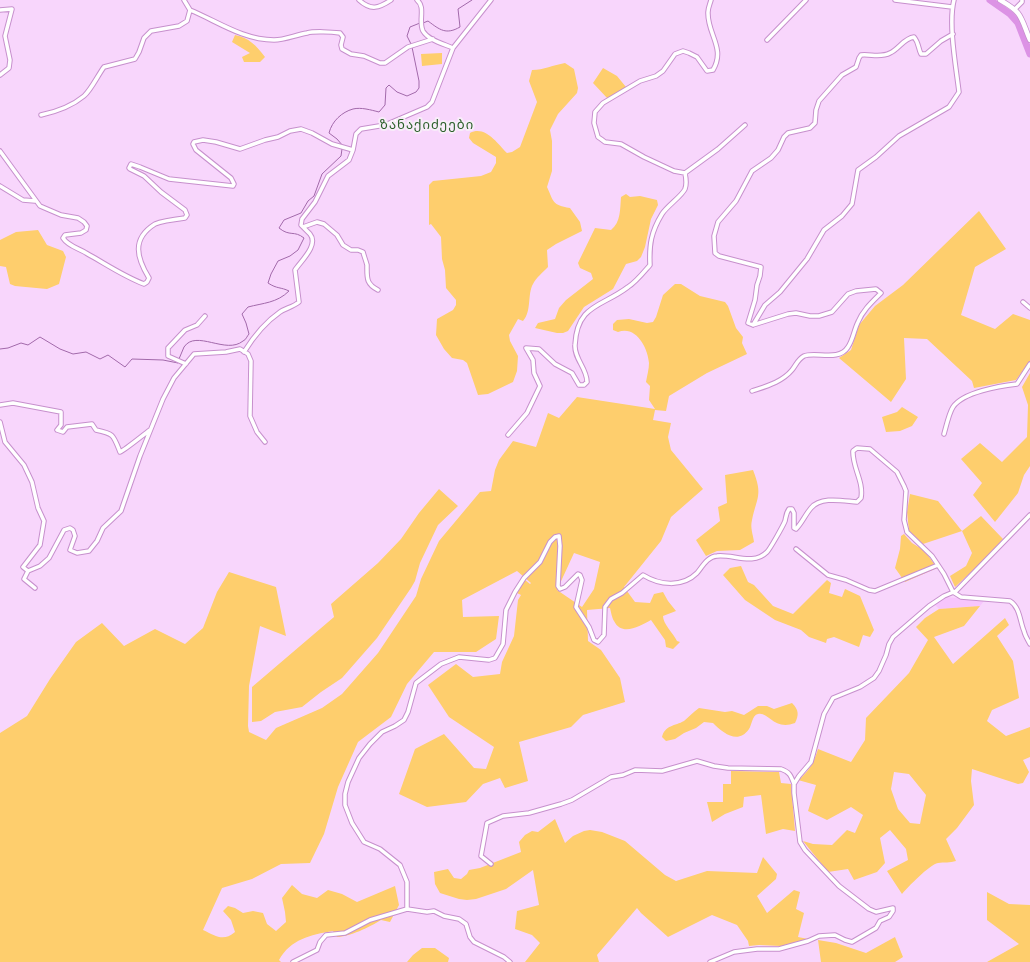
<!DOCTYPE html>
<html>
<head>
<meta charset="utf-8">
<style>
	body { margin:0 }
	canvas { display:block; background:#f8d6fc }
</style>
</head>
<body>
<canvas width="1030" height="962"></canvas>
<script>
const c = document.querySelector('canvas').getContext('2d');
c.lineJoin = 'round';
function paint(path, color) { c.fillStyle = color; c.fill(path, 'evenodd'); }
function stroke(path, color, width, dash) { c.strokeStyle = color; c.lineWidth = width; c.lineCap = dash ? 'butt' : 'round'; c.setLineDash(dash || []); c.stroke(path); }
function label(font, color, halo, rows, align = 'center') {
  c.font = font + ' Signika,"Noto Sans Georgian",sans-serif'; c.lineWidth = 4; c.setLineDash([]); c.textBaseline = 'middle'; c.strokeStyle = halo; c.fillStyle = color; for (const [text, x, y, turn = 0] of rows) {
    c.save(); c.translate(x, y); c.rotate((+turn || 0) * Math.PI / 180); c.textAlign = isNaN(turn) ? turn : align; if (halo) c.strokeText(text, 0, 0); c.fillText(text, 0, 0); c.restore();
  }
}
paint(new Path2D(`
	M945 597 958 598 984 601 980 606 939 609 935 605Z`), '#f7c5fd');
paint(new Path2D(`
	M235 35C249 38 256 45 265 57L260 62H244L242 57 250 53 232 42Z
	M442 53V64L422 66 421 54Z
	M565 63 574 69 578 88 577 93 558 114 550 130 552 141V171L547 187C554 202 552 205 570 208L580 222 582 231 556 244 547 250 548 267C543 272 536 278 533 284 527 295 532 311 523 321L518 319 509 335 510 341 518 356 517 371 513 382 488 394 478 395 467 363 463 360 452 358 444 349 436 335 437 319 453 310 456 305V300L446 288 445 270 442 259 441 237 431 224 429 225V185L433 181 481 176 491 172 496 163V157L473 143 469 138 470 133C485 125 497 143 507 153L512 152 520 147 537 102 529 81 532 70C544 70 553 65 565 63Z
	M603 68 617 76 626 87 608 99 593 83Z
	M626 194 630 197 640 196 657 200 658 205 651 219 645 247 641 257 637 261 626 264 613 289 584 307 568 331 563 333H557L535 328 538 323 555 319 559 308 566 300 593 279 591 273 580 268 578 263 595 228 611 230C621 222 620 209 621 197Z
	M979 211 1006 249 975 267 961 315 995 329 1013 314 1030 320V361L1016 380 974 388 972 381 927 339 904 338 906 379 891 402 839 358 851 350 859 325 875 306 903 285Z
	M38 230 47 245 63 251 66 257 59 284 47 289 15 286 10 284 6 267 0 266V240L16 232Z
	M675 284H681L700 296 725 302 728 306 736 328 743 337 742 343 747 354 707 373 669 396 666 411 655 410 653 420 671 423 668 437 671 450 703 489 671 517 661 541 624 587 635 602 650 603 654 594 663 592 668 601 676 611 663 616C663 624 673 633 677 641L680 642 673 649 666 647 665 640 651 620C640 626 622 637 614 621 612 618 611 612 610 608L587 610 588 641 601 650 620 678 625 702 583 715 571 727 519 742 528 781 505 788 500 778 483 784 466 802 427 807 399 794 415 749 444 734 474 768 486 769 494 747 449 717 428 685 456 664 473 677 500 674 502 662 514 636 518 600 521 595 517 593 525 580 530 584 531 583 517 571 462 600 463 617 499 616 496 639 476 652H434L407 684 391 717 358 742 338 787 324 834 310 863 281 864 252 879 222 888 203 930C216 936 223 942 235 932L231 920 223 911 228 906 235 908 243 913 253 911 263 913 267 924 276 931 286 922 285 912 282 898 292 885 302 894 317 898 328 890 342 894 357 902 395 886 399 905 390 922 381 920C370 927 349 937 337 937L333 931C310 935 291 939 279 960L281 962H0V733L27 716 50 679 76 642 102 623 124 646 155 629 185 644 203 628 217 592 229 572 276 587 286 636 260 626 249 686 248 726 249 732 266 740 276 728 322 708 342 694 378 653 416 596 421 579 439 541 480 492 491 491 495 470 499 460 513 441 536 447 548 413 559 418 577 397 655 409 649 400 650 386 646 382C647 376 649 369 649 363 648 348 636 325 618 332L613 330V324L617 320 629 319 647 323 653 322 656 317 663 295ZM574 553 600 562 594 589 582 607 557 590Z
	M1030 373V466L1024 475 1018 493 995 522 973 495 982 483 961 459 980 443 1002 462 1027 437 1028 405 1022 387Z
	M902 407 918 417 912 426 900 431 886 432 882 417 897 412Z
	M753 470C763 495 757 497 752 520 750 528 753 534 754 542L740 550 717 551 706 556 696 540 720 521 718 507 727 503 725 475Z
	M439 489 458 506 438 525 420 563 415 581 411 588 377 638 342 678 321 692 302 707 275 712 261 721 252 722V687L334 617 331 604 378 563 401 539 419 513Z
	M910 494 938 501 962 531 981 516 1003 539 986 558 955 587 950 576 966 566 972 553 962 531 923 544 909 531 907 512Z
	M904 534 912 543 925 551 937 568 905 582 895 568 900 549 901 536Z
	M741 566 748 582 754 585 773 606 793 614 827 580 831 583 829 593 842 597 845 589 860 596 874 630 870 637 863 635 859 647 834 637 827 639 826 643 809 637 801 630 775 620 745 600 723 575 730 568Z
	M980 606 964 626 934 637 953 664 1005 618 1009 625 997 636 1013 661 1019 698 992 710 987 721 1006 736 1030 727V757L1023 760 1029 772 1023 783 1018 784 972 769 971 781 974 805 957 828 946 839 956 861C950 863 944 862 938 863 929 865 908 887 902 894L887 871 908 860 906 849 890 830 880 838 885 863 877 872 854 880 848 869 828 872 803 841 813 844 832 845 847 830 855 833 863 815 851 807 827 820 808 811 816 785 798 780C809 772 814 762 818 749L851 762 865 740 866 718 909 673 928 640 916 627 925 618 939 609ZM894 772 909 774 926 795 920 824 910 823 898 809 891 789Z
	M792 703C799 710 799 715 795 723 774 731 768 711 758 714 752 715 752 725 749 729 738 745 723 733 713 723L704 722 696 728 684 733 675 739 666 741 662 737C665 725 675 726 684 721 689 717 693 712 699 708L725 712 732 711 744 715 758 706H767L774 709Z
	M731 771 779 772 781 783 791 784 795 831 783 829 766 834 761 795 744 797 743 807 725 814 712 822 707 802H723V784H731Z
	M555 819 565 843 573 836 584 831 590 830 602 832 625 841 665 875 676 881 707 871 757 873 763 857 777 874 776 879 757 896 767 913 794 890 800 892 796 909 804 913 798 937 808 939 781 946 759 945 749 946 748 941 737 925 712 915 668 937 641 913 637 908 597 955 599 962H525L540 943 532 935 515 929 517 911 539 905 533 870 506 889 476 899 467 900 459 899 440 893 435 884 434 872 448 869 454 878 461 879 467 874 469 870 480 868 521 852 519 842 525 835 532 831 538 832Z
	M987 892 1009 904 1030 905V962H987L1019 944 987 920Z
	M895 937 903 957 895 962H821L818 940 836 943 866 953Z
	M422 948H435L449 958 448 962H407L413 955Z`), '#fece6d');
stroke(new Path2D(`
	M423 23 428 21C440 30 446 35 460 27L458 9 472 0
	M411 44 407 36 410 27 420 23
	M343 146 337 139 329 133C332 121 342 112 353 109 361 107 371 110 379 112L385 105 386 88 389 85 397 92 407 96 416 92 419 88V81L412 47
	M0 349 8 348 21 343 28 345 40 337 60 349 73 354 86 352 100 359 108 355 125 367 132 359 163 360 178 363V362
	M179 359C181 355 182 351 184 347 196 329 226 355 243 341 246 340 247 336 249 334L246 323 242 314 248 307C263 303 277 303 289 291 281 287 277 289 268 283L271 274 278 261 290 256 298 250 304 238C294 230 290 237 279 228L284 220 301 213 308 201 314 196 322 174 341 156 342 149`), '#a269aa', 1);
stroke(new Path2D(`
	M990 0 1010 14 1018 23 1030 54`), '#dc93e5', 7);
const minor = new Path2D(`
	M359 0C371 11 379 8 391 0
	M417 0C426 7 418 21 423 31 428 40 444 44 453 48
	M895 0 952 7
	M1015 9 1022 2V0
	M0 10 12 9 5 36 10 60 9 68 0 75
	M190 10C217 21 243 40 274 40 285 40 295 35 307 33 314 31 332 32 340 33L343 37 341 45 342 49 351 54 364 56 380 63H385L408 47 433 39
	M767 40 806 0
	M41 115C55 112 72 106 84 96 91 90 98 75 104 67L135 59 139 52 144 38 151 31 179 26 187 21 190 10 184 0
	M0 151 40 206 61 215 78 218 84 222 87 226 86 230 81 233 65 235 63 238C68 246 78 248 86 253 106 264 123 276 144 284L147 282 149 278C137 258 131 239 155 224 162 221 177 219 185 218L187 215 185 210 161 192 144 176 130 169 129 168 131 164 140 167 169 179 233 186 234 184 231 178 196 150 193 144 194 142 203 140 216 142 240 149 265 140 278 137 290 131 301 129 312 133 332 144 353 150
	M685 173 674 171 644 157 621 144 605 142 601 139 598 137 594 123 595 112 603 103 640 81 656 76 663 71 675 54 683 51 689 53 697 57 707 71 713 70C726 48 707 34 708 12 708 8 710 4 711 0
	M0 186 23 200 35 201
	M303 227 317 222 324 224 337 235 343 245 351 250H358L363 252C364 256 366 261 367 265 367 278 366 284 378 290
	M1023 302 1030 308
	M753 325 765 305 780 292 807 259 824 230 842 216 852 204 858 170 876 157 899 136 949 107 959 92C956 67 948 24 954 0
	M244 352C254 336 264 323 280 312 286 308 293 307 299 302L295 270C301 261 319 245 310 234 307 231 304 228 301 225L302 219 315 202 328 176 349 160 353 150 356 134 361 129 385 125 427 107 432 102 453 48 491 0
	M186 364 168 356V348L185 330 197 325 205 316
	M752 391C767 386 782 382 792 370 796 365 798 359 804 356 815 351 839 362 848 347 853 340 854 330 858 322 863 310 872 302 881 293L876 289 856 291 848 294 832 312 819 316H810L796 313 788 314 753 325 748 323 755 300 757 285 760 276 761 267 719 256 715 253 714 236 718 222 736 201 752 171 771 158 778 150 784 137 788 133 810 128 815 123 816 110 819 101 842 75 856 67 859 58 861 55C871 54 881 58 890 53 899 49 904 38 914 37 919 43 918 48 921 54H926L941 41 953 34
	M0 405 13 403 61 412V425L57 430 63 432 67 427 92 424 96 430C114 434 113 434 120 452 125 450 143 435 150 430
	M0 422 5 442 24 465 32 482 38 508 44 521 40 545 23 567 28 571 24 579 35 588
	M944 434C946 427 949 413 953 407 963 392 1000 386 1017 384L1030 364
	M508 435 527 413 540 386 534 373 533 360 526 348 539 349 555 364 572 373 579 385H584L587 382C587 368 574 359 575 345 577 304 602 307 628 287 636 282 643 273 650 265 649 245 651 232 662 214 667 206 682 196 685 189 687 184 686 178 685 173L718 149 745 125
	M796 549 828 575 846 580 869 590 875 591 938 565
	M28 571 40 566 49 558 64 530 70 528 73 530 75 536 70 550 77 553 89 551 97 541 103 528 121 511 140 456 163 399 174 378 194 354 226 352 240 349 248 354 251 361 250 416 257 432 265 442
	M491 864 481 856 487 823 503 816 529 813 561 804 572 800 611 777 623 775 635 770 662 771 697 761 714 766 728 768 781 769C790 772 791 776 794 784
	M407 909V882L400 865 380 849 364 842 352 823 345 805V794L348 782 359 758 370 744 382 732 395 726 404 720 408 712 416 683 441 664 459 657 489 660 495 658 503 644 506 610 515 592 524 578 540 562 550 542 555 537 559 536 560 546 558 586 560 589 565 587 578 574 580 575 582 580 576 607 589 627 594 640 598 642 604 635 605 607 611 599 622 593 643 575C659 585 682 588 697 573 702 567 708 556 717 556 733 554 753 566 767 552 770 549 783 526 785 521 786 517 786 513 789 509H792L794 513V528L796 529C802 523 805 515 811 508 821 496 843 501 857 502L861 498C864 481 852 467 853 451L857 448 870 449 897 472 904 486 906 491 904 520 907 532 932 556 944 574 953 592 961 597 1010 601C1020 607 1020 622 1024 631 1025 636 1028 640 1030 644
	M293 962 317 950 320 942 326 935 345 933 370 920 407 909 427 912 434 911 444 916 459 919 466 924 470 937 474 942 504 957 510 962
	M710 962 734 952 757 949H779L808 941 819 936 835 935 845 940 852 942 876 928 880 921 889 917 893 911V908L876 912 869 909 839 886 805 850 800 842 794 793V784L799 776 811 762 824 714 833 698 860 687 874 678 879 671 886 655 889 644 893 637 929 606 944 596 956 591 1030 515`);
const tertiary = new Path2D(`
	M1000 0C1023 13 1020 16 1030 40`);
stroke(minor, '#c790cd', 5.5);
stroke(tertiary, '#c790cd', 6);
stroke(minor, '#fff', 3.5);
stroke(tertiary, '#fff', 4.5);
c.letterSpacing = '1px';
label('13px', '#2b5f2a', '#f8ecf9', [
	["ზანაქიძეები",427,126]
]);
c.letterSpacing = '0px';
</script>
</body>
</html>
